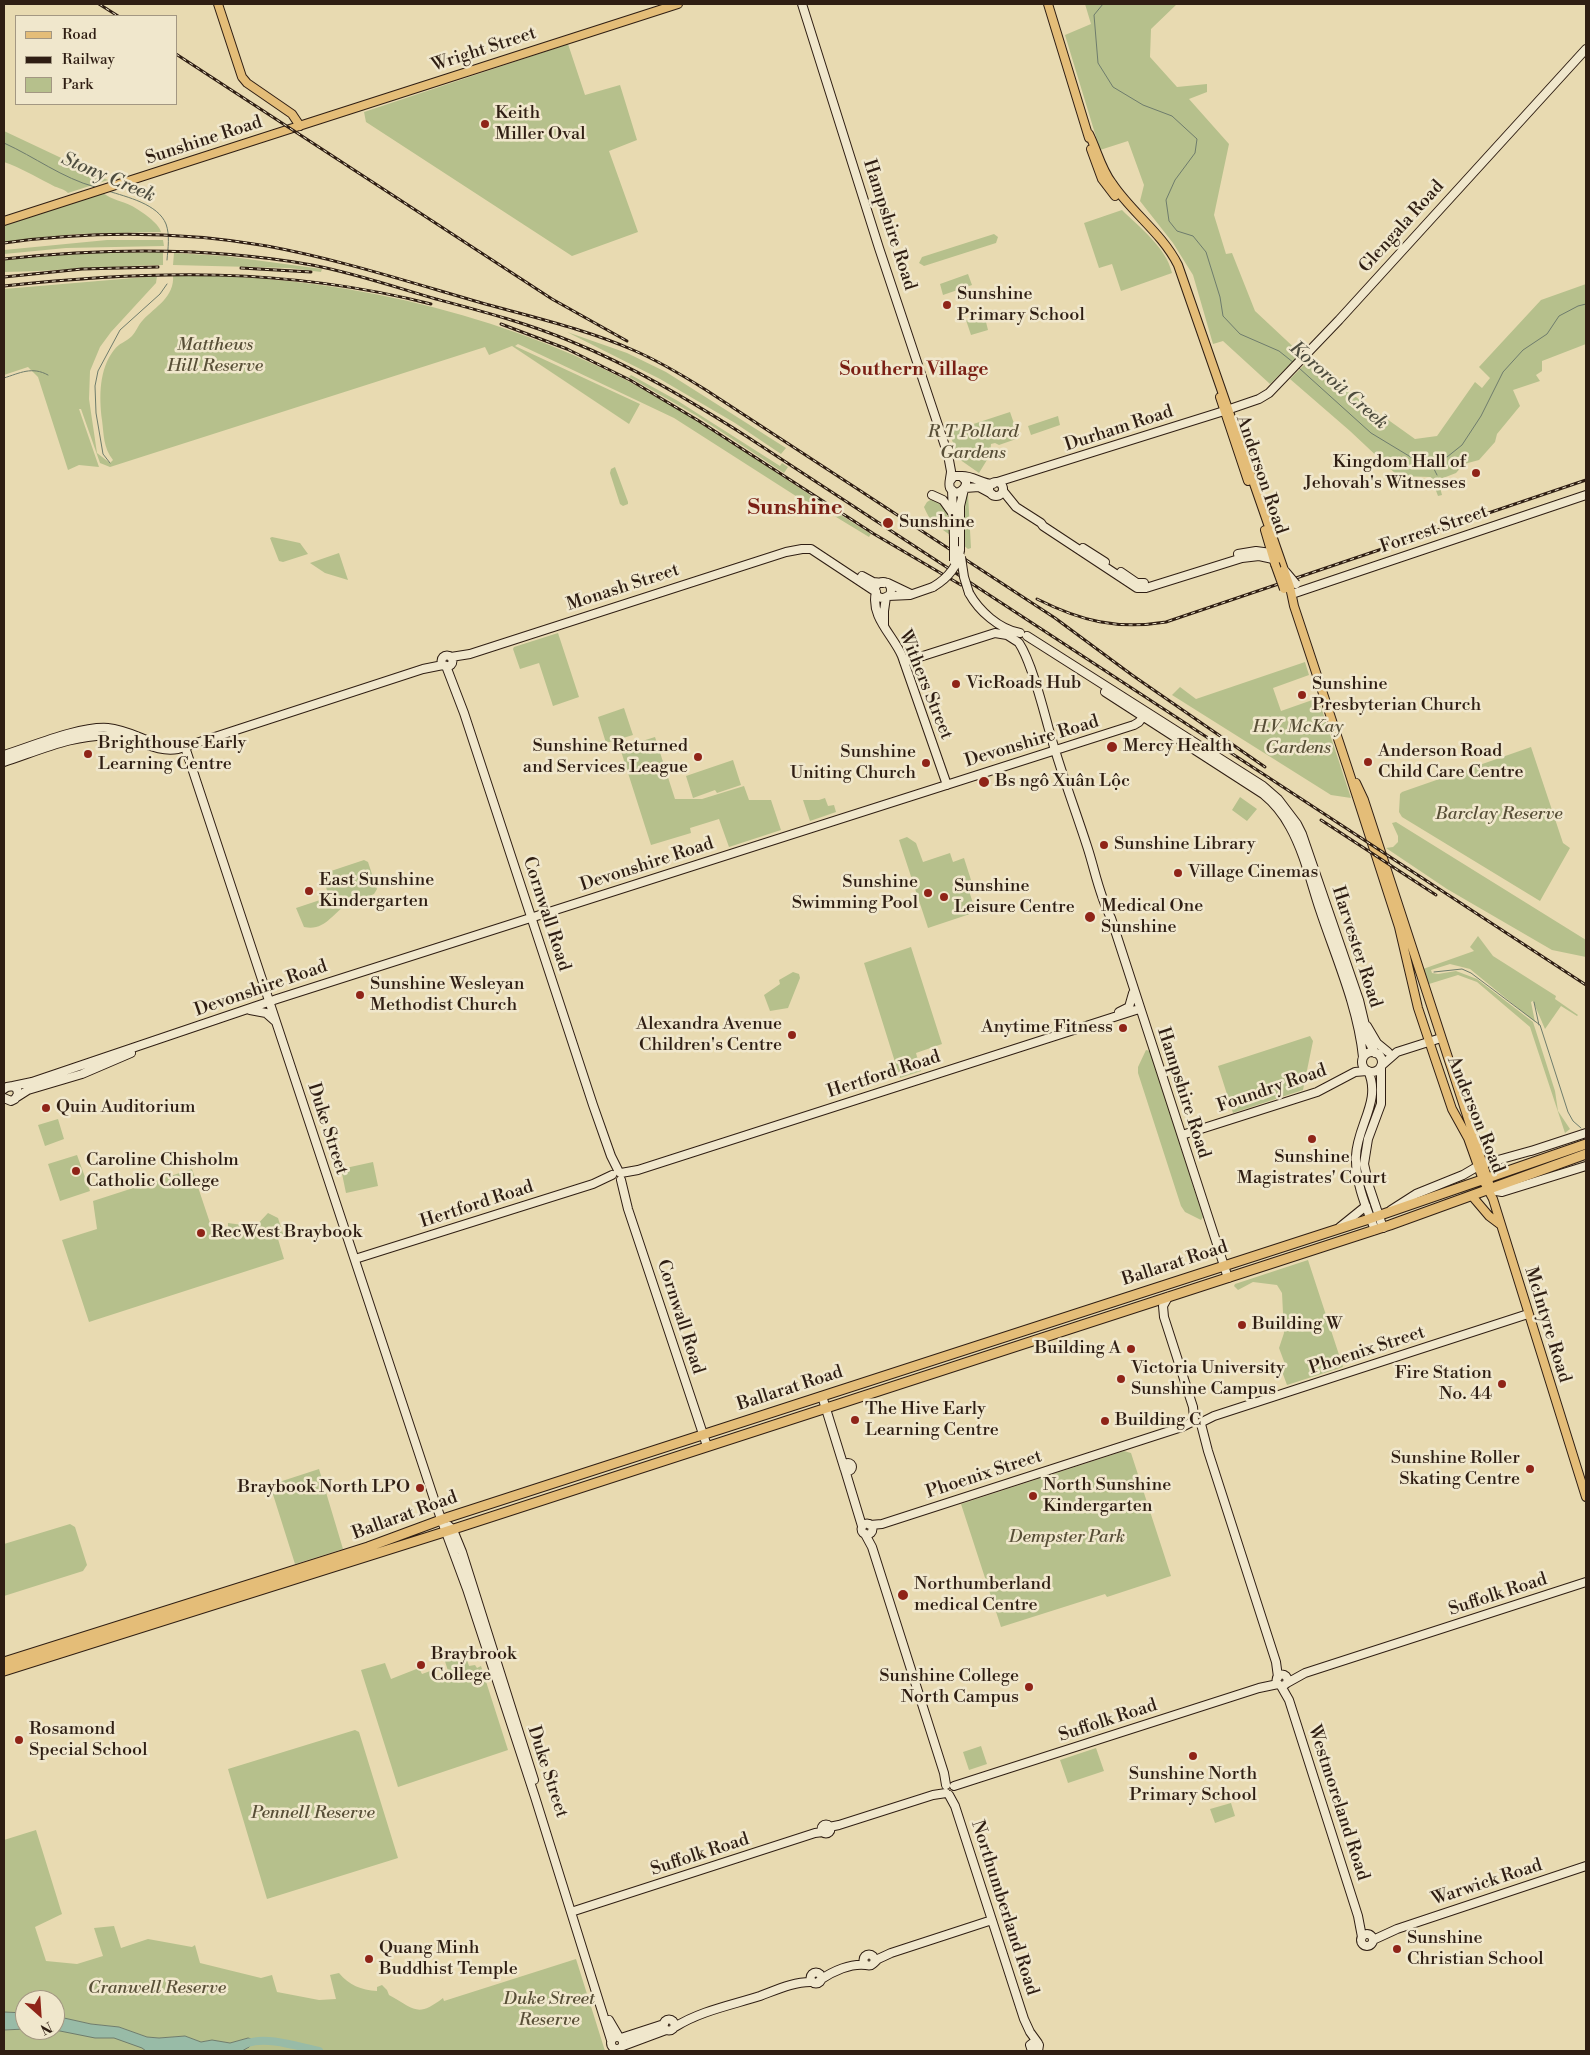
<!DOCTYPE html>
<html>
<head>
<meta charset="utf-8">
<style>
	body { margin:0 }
	#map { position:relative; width:1590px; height:2055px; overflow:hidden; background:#e8dab1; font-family:"Libre Bodoni",serif }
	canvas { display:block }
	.frame { position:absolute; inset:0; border:5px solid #2f1e13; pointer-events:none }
	.legend { position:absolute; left:15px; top:15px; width:162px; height:90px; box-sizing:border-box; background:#f0e7cc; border:1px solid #a39782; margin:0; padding:6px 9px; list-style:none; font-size:15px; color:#2f1e13 }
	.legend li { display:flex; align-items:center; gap:10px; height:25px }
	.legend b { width:25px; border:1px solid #a39782 }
	.north { position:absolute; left:15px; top:1990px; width:50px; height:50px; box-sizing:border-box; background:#f0e7cc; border:1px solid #a39782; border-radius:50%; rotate:154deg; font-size:14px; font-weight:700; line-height:20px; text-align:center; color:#2f1e13 }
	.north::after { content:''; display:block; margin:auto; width:18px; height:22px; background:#8f2418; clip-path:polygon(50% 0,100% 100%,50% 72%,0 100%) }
</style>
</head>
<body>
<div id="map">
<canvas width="1590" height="2055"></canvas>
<div class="frame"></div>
<ul class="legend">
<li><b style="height:6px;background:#e4bd78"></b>Road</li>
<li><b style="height:6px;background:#2f1e13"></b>Railway</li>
<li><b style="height:14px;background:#b6c08c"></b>Park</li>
</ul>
<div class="north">N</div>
</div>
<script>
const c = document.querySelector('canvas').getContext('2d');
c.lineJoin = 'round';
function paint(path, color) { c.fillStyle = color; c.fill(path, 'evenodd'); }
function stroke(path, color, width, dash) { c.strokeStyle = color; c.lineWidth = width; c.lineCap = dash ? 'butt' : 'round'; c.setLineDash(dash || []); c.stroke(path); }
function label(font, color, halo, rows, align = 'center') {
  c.font = font + ' "Libre Bodoni",serif'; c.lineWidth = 5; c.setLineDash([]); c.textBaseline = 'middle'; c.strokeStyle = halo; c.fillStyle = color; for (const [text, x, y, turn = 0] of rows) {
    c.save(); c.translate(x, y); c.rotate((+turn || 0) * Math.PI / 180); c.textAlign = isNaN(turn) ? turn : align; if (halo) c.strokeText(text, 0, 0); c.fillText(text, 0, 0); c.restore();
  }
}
paint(new Path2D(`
	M1085 4H1177L1151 29 1150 57 1177 87 1207 84V92L1189 99 1229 144 1214 215 1226 254 1232 253 1255 311 1301 354 1270 384 1223 341 1213 344 1193 275 1173 243 1140 201 1144 185 1128 141 1100 150 1065 35 1091 24Z
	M568 44 585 95 620 85 637 140 609 151 638 232 572 256 366 122 364 112Z
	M4 131 108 180 68 193C63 188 56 188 50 184 34 176 21 168 4 162Z
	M103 193C112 200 122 201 132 206 141 211 159 223 161 232L76 234 4 242V225Z
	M1122 210C1140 228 1166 247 1172 273L1121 291 1112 264 1099 268 1084 223Z
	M994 234 998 237 996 243 924 266 919 263 922 257Z
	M107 240H163L164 246 66 248 4 254V250Z
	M163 252V265C110 266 57 271 4 272V260L8 259 74 253Z
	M174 253 225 256 322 269 321 272 290 268 173 265Z
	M968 274 972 285 943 295 940 284Z
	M173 275C330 275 486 308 626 380 710 424 790 484 871 534L869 537 818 506 799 498 674 418 518 344 515 346 640 404 629 424 512 346 489 355 485 347 110 467 100 463 81 409H79L99 467 79 465 68 470 38 377 28 367 4 375V289L157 276 156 283 111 332 100 347 90 371 89 399 97 453 110 463 113 460C103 447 104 435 102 420 99 397 99 369 114 350 119 343 126 342 132 336 136 332 138 325 143 320 155 307 175 297 173 275Z
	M1586 284V344L1542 361V371L1536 375 1540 381 1513 390 1520 406 1497 434 1495 442 1479 460 1464 464 1456 473 1438 480 1442 495 1438 496 1431 477 1398 476 1350 431 1290 379 1307 362 1415 439 1437 436 1475 382 1482 388 1490 378 1479 367 1541 300Z
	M984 314 988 330 971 335 966 320Z
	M567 332 627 353 666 372 786 448 781 454 735 423 660 379Z
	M631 375 678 401 780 466 782 463 788 467 784 473 697 416 629 377Z
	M1010 412 1019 438 999 445 995 443 991 444 990 455 979 473 959 459 949 432Z
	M1058 416 1060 425 1031 435 1028 426Z
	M615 467 628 502V504L623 506 620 504 610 473 611 469Z
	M968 494 971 548 968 549 963 545 966 495Z
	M932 499 942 501 947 511 950 535 943 530 941 525C929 519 929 518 924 507L927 502Z
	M272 537 300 543 308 554 283 562 279 561 270 538Z
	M339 553 348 580 325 573 310 563Z
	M558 633 579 697 553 706 539 663 520 669 513 649 514 647Z
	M1305 662 1309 675 1273 688 1281 711 1318 698 1351 798 1331 795 1172 695 1180 687 1196 699Z
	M624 708 633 735 606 743 598 717Z
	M655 737 675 799H702L744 786 749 800H771L781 830 729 847 719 819 690 828 691 833 651 845 620 748Z
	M1531 747 1563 843 1570 848 1540 901 1402 817 1399 812 1400 794 1402 792Z
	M733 760 741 785 717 793 715 790 693 798 686 776Z
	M1240 797 1257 809 1247 821 1232 810Z
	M825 798 828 806 834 805 836 812 810 821 803 800H819Z
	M1396 822 1586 940V957L1552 950 1447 889 1386 848 1393 847 1398 842V836L1392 823Z
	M907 837 916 843 923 862 950 853 953 862 964 858 971 880 966 882 976 912 928 928 899 840Z
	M364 860 368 862 377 889 374 894C366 898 356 900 348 904 333 912 325 932 304 927L296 908 329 897 322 874Z
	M1478 936 1493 956 1556 996 1555 999 1578 1015 1577 1016 1561 1006 1545 1029 1533 1001 1531 1002 1535 1022 1470 969 1450 964 1431 970 1432 973 1438 974 1456 971 1477 979 1533 1022 1555 1091 1558 1111 1570 1129 1565 1133 1530 1027 1477 982 1458 975 1429 984 1423 969 1474 951 1470 947Z
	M911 947 942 1044 916 1053 921 1071 900 1078 864 963Z
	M793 972 799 974 800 978 788 1008 770 1011 764 995 780 984 779 980Z
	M1310 1036 1313 1041 1303 1090 1233 1113 1218 1066Z
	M1146 1050 1150 1051 1203 1217 1201 1220 1185 1212 1181 1206 1138 1073V1067Z
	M58 1119 64 1139 45 1146 38 1125Z
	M77 1155 90 1191 60 1201 48 1164Z
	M373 1162 378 1186 346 1193 341 1169Z
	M192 1169 214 1235 228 1230V1223L250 1226 252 1230 268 1213 278 1218 284 1237 278 1239 284 1259 89 1322 62 1240 97 1229 93 1201Z
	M1308 1260 1343 1367 1287 1385 1280 1366 1285 1364 1279 1348 1284 1333 1282 1293 1277 1285 1253 1282 1238 1290 1234 1286 1235 1284Z
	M1124 1451 1131 1453 1171 1576 1107 1597 1105 1594 1001 1627 961 1504Z
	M319 1469 343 1549 295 1564 270 1485Z
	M70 1524 75 1527 87 1565 83 1571 4 1596V1544Z
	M464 1651 469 1666 475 1665 477 1668 481 1666 508 1750 398 1787 361 1670 385 1663 391 1679 419 1668 422 1674 433 1670 436 1679 449 1674 444 1658Z
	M355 1730 359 1732 398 1858 267 1899 228 1769Z
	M981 1746 987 1764 969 1770 963 1752Z
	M1096 1748 1104 1771 1068 1783 1060 1760Z
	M1231 1803 1235 1816 1215 1823 1210 1809Z
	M36 1830 62 1914 35 1927 46 1961 77 1964 103 1956 94 1928 114 1926 121 1948 148 1939 192 1947 195 1945 200 1963 261 1978 272 1975 277 1992 319 2000 336 1999 330 1975 339 1973C349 1985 361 1990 377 1991V1987L382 1985 387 1990 389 1995C415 2009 417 2018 443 1998L444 2001 576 1959 605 2051H222L255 2040 248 2038 230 2043 212 2040 201 2042 185 2036 159 2038 147 2037 119 2027 91 2024 55 2016V2000H25V2013L4 2012V1840Z
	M25 2025V2030H55L217 2051H4V2030H16Z`), '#b6c08c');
const water = new Path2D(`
	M4 2012 25 2013V2029L4 2030Z
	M55 2016 91 2024 119 2027 147 2037 159 2038 185 2036 201 2042 212 2040 230 2043 248 2038 255 2040 249 2047 242 2051H146L142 2048 114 2038H95L55 2030Z`);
paint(water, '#98bba7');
stroke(water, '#6e7c6c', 1);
stroke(new Path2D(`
	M1103 4 1094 15 1098 63 1113 87 1143 105 1172 116 1197 139 1195 153 1175 180 1166 200 1169 221 1177 231 1193 236 1206 252 1220 297 1223 316 1240 334 1279 351 1294 363
	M4 143C35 157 62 178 95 187
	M108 191C127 197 158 204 166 224 170 235 168 248 167 260
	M1299 368 1371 433 1414 459 1437 460 1447 457 1462 445 1481 416 1503 372 1523 350 1547 334 1559 316 1578 306 1586 304
	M4 378C20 373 32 366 48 375
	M1415 460 1426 466 1433 467 1437 475
	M110 463 103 454 96 413 95 386 98 371 120 330 160 294 167 284
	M1434 972 1462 969 1471 973 1540 1025 1568 1112 1573 1121 1581 1128
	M1534 1002 1539 1025`), '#6e7c6c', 1);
stroke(new Path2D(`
	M248 2043C267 2036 299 2047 319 2051`), '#98bba7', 8);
const secondary = new Path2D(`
	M802 4 879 248 948 455C949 460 950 466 951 471 951 477 948 483 950 488 956 498 967 489 966 481L961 476H954L950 481
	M962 476C974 476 982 484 993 484
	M989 489a7 7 0 1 1 14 0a7 7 0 1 1-14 0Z
	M994 483 1224 411 1259 399 1269 393 1339 320 1586 49
	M965 488 979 487 992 494
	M952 490 954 537
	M1003 491 1016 507 1041 523 1043 526 1137 588H1146L1242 558 1259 556 1273 559
	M932 495 943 500 953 514
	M1083 548 1105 562
	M960 550V506L964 489
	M1238 554 1256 551 1271 553
	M1121 572 1137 583H1144
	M862 576 873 582 883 583
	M875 590a8 8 0 1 1 16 0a8 8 0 1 1-16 0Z
	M888 583 911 594
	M876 592C870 617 893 635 902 656L947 785
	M969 593C979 611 999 629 1020 633
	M1292 594 1586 495
	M888 596 910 595 933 587
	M884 625V611L886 597
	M1027 636 1263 786 1278 799 1297 824 1302 834 1359 1000 1369 1042 1375 1053
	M1019 643C1031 661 1042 704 1048 726 1059 767 1074 806 1087 846 1095 870 1099 895 1111 918L1228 1278
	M441.5 661a5.5 5.5 0 1 1 11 0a5.5 5.5 0 1 1-11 0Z
	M451 657 470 654 786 552 802 549H811L876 592
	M904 662 995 633 1007 635 1018 642
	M446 666 464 713 593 1105 611 1156 619 1172
	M1105 692 1263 794C1274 803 1283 814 1290 827 1304 852 1311 883 1320 910 1336 958 1358 1007 1363 1057
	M185 747 436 1505 467 1589 535 1797 611 2040
	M4 755C33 746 79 726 108 728 122 729 136 736 149 741
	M4 762C38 751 76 733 113 736 136 737 154 753 178 749L423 669 443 665
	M250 1010 266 1013 275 1021
	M1119 1012 1129 1007 1133 993
	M1367 1026 1377 1043 1388 1052
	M1362 1062a10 10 0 1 1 20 0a10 10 0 1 1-20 0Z
	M1381 1066V1104L1368 1139 1364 1164 1369 1186 1383 1228
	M1381 1066 1397 1052 1441 1038
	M1368 1071C1382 1100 1357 1126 1356 1156 1355 1182 1366 1207 1375 1230
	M13 1086 32 1082 277 999 1134 725 1139 722 1146 712
	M4 1089 7 1087 13 1086 17 1089 18 1094 15 1099 11 1101 4 1098
	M17 1097 28 1090 82 1074 131 1053
	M1182 1135 1317 1092 1355 1072 1367 1071
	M1531 1151 1586 1133
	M621 1173 638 1170 1139 1009
	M621 1180 628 1209 707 1446
	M1490 1190 1502 1192 1586 1166
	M1391 1210 1416 1194 1463 1175 1480 1165 1534 1150
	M1340 1227 1366 1206
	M355 1259 593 1184 612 1175
	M1168 1297 1163 1306 1164 1317 1193 1407 1194 1419
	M822 1396 844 1467
	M1202 1422 1214 1416 1528 1314
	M1201 1424 1208 1451 1276 1662 1278 1677
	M844 1467a4 4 0 1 1 8 0a4 4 0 1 1-8 0Z
	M845 1470 862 1526
	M861.5 1529a5.5 5.5 0 1 1 11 0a5.5 5.5 0 1 1-11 0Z
	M870 1525 882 1524 1182 1427 1194 1421
	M449 1526 453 1530 462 1552 534 1780
	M865 1534 872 1547 944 1773 946 1785
	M1276.5 1680a5.5 5.5 0 1 1 11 0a5.5 5.5 0 1 1-11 0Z
	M1287 1683 1305 1673 1586 1582
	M1281 1686 1289 1700 1358 1916 1362 1937
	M954 1786 1259 1688 1278 1684
	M949 1795 955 1806 1024 2019 1030 2032 1038 2043
	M821.5 1829a4.5 4.5 0 1 1 9 0a4.5 4.5 0 1 1-9 0Z
	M829 1827 839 1825 933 1795 946 1793
	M571 1912 815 1833 823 1832
	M1361 1940a6 6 0 1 1 12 0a6 6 0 1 1-12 0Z
	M1373 1940 1397 1929 1586 1866
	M863.5 1960a5.5 5.5 0 1 1 11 0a5.5 5.5 0 1 1-11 0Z
	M874 1963 878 1959 891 1953 992 1920
	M810.5 1978a5.5 5.5 0 1 1 11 0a5.5 5.5 0 1 1-11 0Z
	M820 1980C833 1971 851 1963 866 1965
	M663.5 2025a5.5 5.5 0 1 1 11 0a5.5 5.5 0 1 1-11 0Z
	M609 2020 619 2037
	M675 2027C700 2011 732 2005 760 1996 776 1990 795 1981 813 1982
	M611 2043a6 6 0 1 1 12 0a6 6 0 1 1-12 0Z
	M621 2038 664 2024
	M623 2046 666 2030
	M1032 2051 1030 2045 1034 2042 1039 2045 1038 2051`);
const primary = new Path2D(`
	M218 4 242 77 247 83 292 114 300 126
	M1048 4 1089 138
	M1089 134C1097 150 1101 169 1112 183 1131 212 1162 233 1178 265L1284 570
	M1091 149 1102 179 1115 196
	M4 221 678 4
	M1220 397 1248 481
	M1265 530 1275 564
	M1290 587 1294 606 1348 769 1399 927 1418 1008 1428 1038 1452 1109 1468 1138 1483 1180 1493 1199 1586 1497
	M1356 783 1364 800 1489 1183
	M1472 1196 1489 1216 1501 1225`);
const highway = new Path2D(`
	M4 1662 368 1547 449 1517 1366 1220 1586 1144
	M4 1671 460 1527 1390 1225 1586 1154`);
stroke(secondary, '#2f1e13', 10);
stroke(primary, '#2f1e13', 10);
stroke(highway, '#2f1e13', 11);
stroke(secondary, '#f0e7cc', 8);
stroke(primary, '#e4bd78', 8);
stroke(highway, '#e4bd78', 9);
const rail = new Path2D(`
	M99 4 118 16
	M176 54 552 299 627 341
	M4 243C91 231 179 231 267 246 337 259 406 281 475 301 527 316 583 328 633 350 659 361 682 375 706 390L1055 618 1132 675 1265 767
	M4 259C106 248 210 247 312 265 354 273 395 287 436 299 481 311 527 323 570 341 632 366 689 400 746 436L1586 985
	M241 268 311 272
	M4 277 82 269 158 267
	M4 286C151 270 286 267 431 304
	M501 324 567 349 630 380 699 421 874 534 961 585
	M1037 599C1081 621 1117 630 1166 622L1586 480
	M1321 820 1436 895`);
stroke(rail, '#2f1e13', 3);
stroke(rail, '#f0e7cc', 1, [4]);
const secondaryBridge = new Path2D(`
	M954 537V561
	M961 557 964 577 969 593
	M1285 571 1296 584
	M933 587C948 578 958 567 960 550`);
const primaryBridge = new Path2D(`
	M1275 564 1284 589
	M1284 570 1290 587`);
stroke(secondaryBridge, '#2f1e13', 10, []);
stroke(primaryBridge, '#2f1e13', 10, []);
stroke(secondaryBridge, '#f0e7cc', 8);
stroke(primaryBridge, '#e4bd78', 8);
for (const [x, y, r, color] of [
	[485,124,5,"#8f2418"],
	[947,305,5,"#8f2418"],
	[1476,473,5,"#8f2418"],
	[888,523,6,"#8f2418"],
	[956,684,5,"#8f2418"],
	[1302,695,5,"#8f2418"],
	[1112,747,6,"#8f2418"],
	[88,754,5,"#8f2418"],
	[698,757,5,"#8f2418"],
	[1368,762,5,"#8f2418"],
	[926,763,5,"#8f2418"],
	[984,782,6,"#8f2418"],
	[1104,845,5,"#8f2418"],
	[1178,873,5,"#8f2418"],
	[309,891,5,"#8f2418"],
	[928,893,5,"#8f2418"],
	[944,897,5,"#8f2418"],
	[1090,917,6,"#8f2418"],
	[360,995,5,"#8f2418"],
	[1123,1028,5,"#8f2418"],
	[792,1035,5,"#8f2418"],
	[46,1108,5,"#8f2418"],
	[1312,1139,5,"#8f2418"],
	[76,1171,5,"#8f2418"],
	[201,1233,5,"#8f2418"],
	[1242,1325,5,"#8f2418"],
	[1131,1349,5,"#8f2418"],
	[1121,1379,5,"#8f2418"],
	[1502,1384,5,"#8f2418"],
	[855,1420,5,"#8f2418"],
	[1105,1421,5,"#8f2418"],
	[1530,1469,5,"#8f2418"],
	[420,1488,5,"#8f2418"],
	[1033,1496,5,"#8f2418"],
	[903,1595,6,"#8f2418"],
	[421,1665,5,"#8f2418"],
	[1029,1687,5,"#8f2418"],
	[19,1740,5,"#8f2418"],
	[1193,1756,5,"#8f2418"],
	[1397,1949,5,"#8f2418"],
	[369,1959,5,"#8f2418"]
]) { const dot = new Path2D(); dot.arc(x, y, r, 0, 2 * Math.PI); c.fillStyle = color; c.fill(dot); stroke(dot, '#f0e7cc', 2); }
label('18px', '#2f1e13', '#f0e7cc', [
	["Wright Street",484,50,-18],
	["Sunshine Road",204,141,-18],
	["Hampshire Road",889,225,72],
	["Glengala Road",1402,227,-48],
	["Durham Road",1119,429,-18],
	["Anderson Road",1261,475,71],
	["Forrest Street",1434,530,-19],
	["Monash Street",623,588,-18],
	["Withers Street",925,685,68],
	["Devonshire Road",1032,742,-17],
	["Devonshire Road",647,865,-18],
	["Cornwall Road",546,914,72],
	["Harvester Road",1356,947,72],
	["Devonshire Road",261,989,-19],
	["Hertford Road",884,1075,-18],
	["Foundry Road",1272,1089,-19],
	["Hampshire Road",1183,1093,72],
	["Anderson Road",1475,1115,68],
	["Duke Street",327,1129,72],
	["Hertford Road",477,1205,-18],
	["Ballarat Road",1175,1264,-18],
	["Cornwall Road",680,1317,72],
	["McIntyre Road",1547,1325,73],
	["Phoenix Street",1367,1351,-18],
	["Ballarat Road",790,1389,-18],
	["Phoenix Street",984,1475,-18],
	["Ballarat Road",405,1516,-20],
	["Suffolk Road",1498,1595,-18],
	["Suffolk Road",1108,1721,-18],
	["Duke Street",547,1772,72],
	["Westmoreland Road",1338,1803,72],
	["Suffolk Road",700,1855,-18],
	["Warwick Road",1487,1883,-18],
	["Northumberland Road",1004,1908,72]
]);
label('18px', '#2f1e13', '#f0e7cc', [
	["Keith",495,114],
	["Miller Oval",495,135],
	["Sunshine",957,295],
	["Primary School",957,316],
	["Kingdom Hall of",1466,463,"right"],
	["Jehovah's Witnesses",1466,484,"right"],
	["Sunshine",899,523],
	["VicRoads Hub",966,684],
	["Sunshine",1312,685],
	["Presbyterian Church",1312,706],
	["Brighthouse Early",98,744],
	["Learning Centre",98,765],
	["Sunshine Returned",688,747,"right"],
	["and Services League",688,768,"right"],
	["Mercy Health",1123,747],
	["Anderson Road",1378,752],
	["Child Care Centre",1378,773],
	["Sunshine",916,753,"right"],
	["Uniting Church",916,774,"right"],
	["Bs ngô Xuân Lộc",995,782],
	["Sunshine Library",1114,845],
	["Village Cinemas",1188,873],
	["East Sunshine",319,881],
	["Kindergarten",319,902],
	["Sunshine",918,883,"right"],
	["Swimming Pool",918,904,"right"],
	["Sunshine",954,887],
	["Leisure Centre",954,908],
	["Medical One",1101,907],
	["Sunshine",1101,928],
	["Sunshine Wesleyan",370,985],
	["Methodist Church",370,1006],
	["Alexandra Avenue",782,1025,"right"],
	["Children's Centre",782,1046,"right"],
	["Anytime Fitness",1113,1028,"right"],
	["Quin Auditorium",56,1108],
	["Sunshine",1312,1158,"center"],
	["Magistrates' Court",1312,1179,"center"],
	["Caroline Chisholm",86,1161],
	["Catholic College",86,1182],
	["RecWest Braybook",211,1233],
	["Building W",1252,1325],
	["Building A",1121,1349,"right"],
	["Victoria University",1131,1369],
	["Sunshine Campus",1131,1390],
	["Fire Station",1492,1374,"right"],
	["No. 44",1492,1395,"right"],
	["The Hive Early",865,1410],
	["Learning Centre",865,1431],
	["Building C",1115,1421],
	["Sunshine Roller",1520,1459,"right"],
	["Skating Centre",1520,1480,"right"],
	["North Sunshine",1043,1486],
	["Kindergarten",1043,1507],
	["Braybook North LPO",410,1488,"right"],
	["Northumberland",914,1585],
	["medical Centre",914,1606],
	["Braybrook",431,1655],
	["College",431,1676],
	["Sunshine College",1019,1677,"right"],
	["North Campus",1019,1698,"right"],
	["Rosamond",29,1730],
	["Special School",29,1751],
	["Sunshine North",1193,1775,"center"],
	["Primary School",1193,1796,"center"],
	["Sunshine",1407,1939],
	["Christian School",1407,1960],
	["Quang Minh",379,1949],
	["Buddhist Temple",379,1970]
], 'left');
label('italic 18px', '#584f37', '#f0e7cc', [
	["Matthews",215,346],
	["Hill Reserve",215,367],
	["R T Pollard",973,433],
	["Gardens",973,454],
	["H.V. McKay",1298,728],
	["Gardens",1298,749],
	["Barclay Reserve",1499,815],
	["Dempster Park",1067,1538],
	["Pennell Reserve",313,1814],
	["Cranwell Reserve",157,1989],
	["Duke Street",549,2000],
	["Reserve",549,2021]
]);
label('italic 19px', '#4e4d3f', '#f0e7cc', [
	["Stony Creek",108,178,23],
	["Kororoit Creek",1338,386,41]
]);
label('bold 19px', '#7a1f14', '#f0e7cc', [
	["Southern Village",914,370]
]);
label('bold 22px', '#7a1f14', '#f0e7cc', [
	["Sunshine",795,509]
]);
</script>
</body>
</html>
